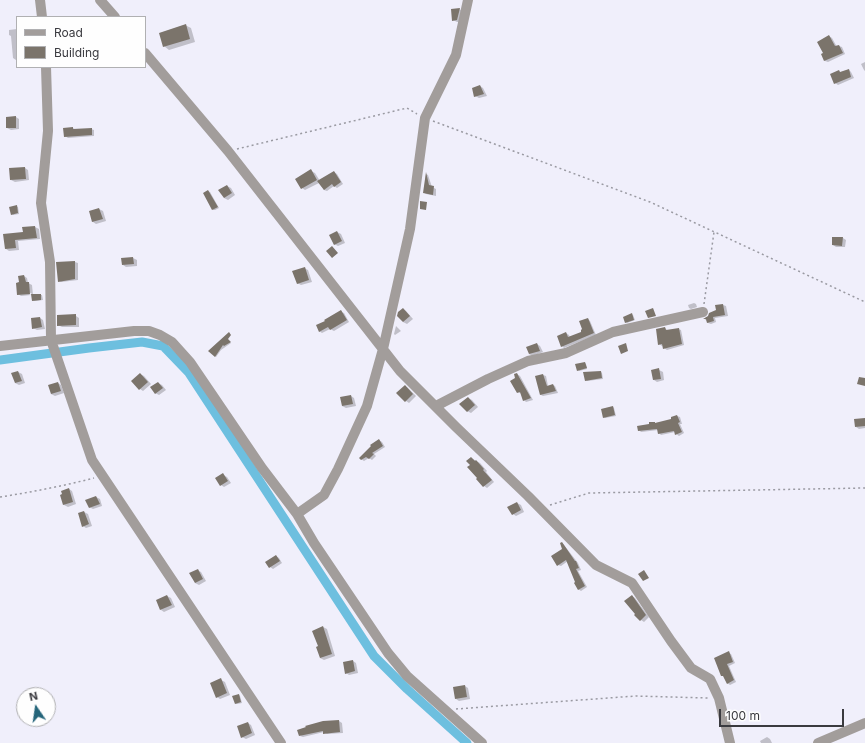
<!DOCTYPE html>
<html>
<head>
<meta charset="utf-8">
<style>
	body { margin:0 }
	#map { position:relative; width:865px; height:743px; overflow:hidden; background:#f0effb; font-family:Inter,sans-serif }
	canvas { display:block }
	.legend { position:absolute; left:16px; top:16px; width:130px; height:52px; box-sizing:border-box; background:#fefefe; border:1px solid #b0b0b2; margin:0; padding:5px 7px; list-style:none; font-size:12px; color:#3a3a3f }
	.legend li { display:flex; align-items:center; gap:8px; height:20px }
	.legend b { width:20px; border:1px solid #b0b0b2 }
	.north { position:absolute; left:16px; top:687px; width:40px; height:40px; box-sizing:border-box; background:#fefefe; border:1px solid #b0b0b2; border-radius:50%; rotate:347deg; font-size:11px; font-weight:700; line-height:16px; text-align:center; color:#3a3a3f }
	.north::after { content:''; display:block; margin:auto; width:14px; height:18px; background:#25657a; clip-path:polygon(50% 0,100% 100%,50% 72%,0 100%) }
	.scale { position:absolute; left:719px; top:709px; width:125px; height:18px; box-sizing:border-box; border:2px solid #3a3a3f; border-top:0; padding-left:5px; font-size:12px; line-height:14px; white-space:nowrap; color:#3a3a3f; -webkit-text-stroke:3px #fefefe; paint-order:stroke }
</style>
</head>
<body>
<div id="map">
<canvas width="865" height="743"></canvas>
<ul class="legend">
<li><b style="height:5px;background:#a29d9b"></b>Road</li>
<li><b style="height:11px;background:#7b746b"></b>Building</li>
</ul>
<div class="north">N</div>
<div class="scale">100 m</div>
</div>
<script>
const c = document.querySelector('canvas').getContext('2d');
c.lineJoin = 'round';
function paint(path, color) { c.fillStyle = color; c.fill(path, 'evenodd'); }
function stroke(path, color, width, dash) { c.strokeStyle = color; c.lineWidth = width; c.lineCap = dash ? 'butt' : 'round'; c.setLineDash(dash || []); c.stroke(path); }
paint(new Path2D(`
	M459 9 463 11 460 22H457L453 20Z
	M185 25 191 28 195 42 169 50 164 46Z
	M17 29V60H16L13 58 11 36 9 35V30Z
	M829 36 832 38 837 47 839 46 842 47 845 54 828 62 825 61 822 54 824 53Z
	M865 62V71L864 70 861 64Z
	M849 70 851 72 854 78 838 85 835 83 841 73Z
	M480 86 483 88 487 96 479 98 475 96Z
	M16 117 19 119V129L11 130 7 128Z
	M73 128 76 130 91 129 94 130V136L68 138 65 136Z
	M25 168 28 170 29 180 15 182 11 180Z
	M311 171 315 173 320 181 334 172 337 174 343 184 337 188 334 186 327 191 324 190 319 183 305 190 302 188 297 179Z
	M426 174 428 175 432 187 436 189V196L426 194 424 192Z
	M227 186 231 188 235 195 228 200 224 198Z
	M208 191 210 192 219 208 215 210H213L204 193Z
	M16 206 18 207 19 214 13 215 12 214Z
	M99 209 103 211 106 221 96 224 93 222 90 212Z
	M35 227 39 229 40 239 18 241 19 250 9 251 6 249 4 235 24 233 23 228Z
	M337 232 341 234 345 243 338 246 334 244Z
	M843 238 846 240 845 247H836L833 245Z
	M133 258 137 260V266L126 267 123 265Z
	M75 262 78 263V280L61 282 59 281Z
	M304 268 308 270 312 282 301 285 297 283Z
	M24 276 27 278 28 283 32 285 33 295H42L43 300 34 301 33 300 32 294 26 290 25 292 31 295 21 296 18 294 20 283Z
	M694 303 696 304 697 307 691 309 689 308 688 305Z
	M723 305 726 306 728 316 715 318 716 322 711 324 708 323 705 319 717 311 716 306Z
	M403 309 406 311 413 319 407 324 403 322Z
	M341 312 344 313 349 322 334 331 330 329 322 333 319 331 326 322Z
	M631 314 633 315 635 320 627 323 626 322Z
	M76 316 79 318V327H62L58 325Z
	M40 318 43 320 45 329 37 330 33 328Z
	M588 319 590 321 596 335 564 348 562 346 566 333 569 335 570 338 583 332Z
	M396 326 401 331 395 335 394 334Z
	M665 328 668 331 678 329 681 330 684 345 667 350 664 348 663 345 662 346 659 344Z
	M226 338 231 343 221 350 216 357 215 356Z
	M537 344 540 346 543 352 533 356 529 354Z
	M585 363 586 364 587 369 579 371 578 370Z
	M659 370 663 372 664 380 657 382 654 380Z
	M18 372 22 374 25 383 19 385 15 383Z
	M601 372 602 373 603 379 587 381 586 380Z
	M140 374 144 376 151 384 143 391 140 389Z
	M517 374 520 376 533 400 526 402 524 400 522 394 518 392Z
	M543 375 546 376 548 386 553 385 555 386 558 393 543 396 541 395Z
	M58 383 61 385 64 393 55 396 51 394Z
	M158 383 162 385 166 390 159 395 155 393Z
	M405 386 408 388 416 396 409 403 406 401Z
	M351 396 354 398 356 406 346 408 342 406Z
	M468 398 472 400 478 407 471 413 467 411Z
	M613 407 614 408 616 416 605 418H604Z
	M677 416 680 417 682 424H680L684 433 679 436 676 434 675 432 661 435 659 433 658 430 641 432 639 430 655 423H656L673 420Z
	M865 419V428L859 429 856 427Z
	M379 440 382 442 385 447 374 454 376 456 372 460 369 458 364 461 361 459Z
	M471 458 480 463 487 471 486 472 494 482 487 488 484 486Z
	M223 475 227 477 231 483 224 487 221 485Z
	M69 489 72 491 76 504 68 507 64 505Z
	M96 497 100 499 102 506 93 509 89 507 87 500Z
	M517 503 521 505 524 512 516 516 513 514Z
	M84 512 88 514 92 526 86 528 83 526Z
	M562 543 564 545 578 563 581 570 578 571 587 587 581 591 578 589 568 561 561 566 558 565 563 549Z
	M276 556 279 558 282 563 273 569 270 567Z
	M197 570 201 572 206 581 199 585 195 583Z
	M167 596 171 598 175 607 164 612 161 610Z
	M632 596 635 598 649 617 644 622 641 620Z
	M323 627 327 629 335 656 324 660 320 658 319 647Z
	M729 653 731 654 735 663 729 666 736 682 730 685 727 683 724 677Z
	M353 661 356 663 358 673 349 675 346 673Z
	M221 680 225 682 230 695 220 699 217 697Z
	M465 686 468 688 470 699 459 701 456 699Z
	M239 695 240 696 242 703 237 704H236Z
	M339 721 342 723 343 733 327 734 324 732 303 737 300 736 323 722Z
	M248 723 251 725 255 735 246 739 242 737Z
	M767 737 770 739 772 743H761L760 741Z`), '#0003');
stroke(new Path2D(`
	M0 360 89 348 142 342 163 346 189 373 374 656 407 689 467 743`), '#6dbfdf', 9);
paint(new Path2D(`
	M460 8 457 20 452 21 451 9Z
	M186 24 190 39 163 47 159 33Z
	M829 35 835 46 839 45 843 53 824 61 821 54 823 53 817 42Z
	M849 69 851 77 834 84 830 74 839 70 840 72Z
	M480 85 484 94 474 97 472 88Z
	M16 116V128H6V117Z
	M73 127V129L92 128V135L64 137 63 128Z
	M25 167 26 179 10 180 9 168Z
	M311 169 317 180 301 189 295 179Z
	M334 171 341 182 334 187 332 184 324 190 317 181Z
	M426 172 429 185 434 186 433 195 423 193Z
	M227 185 232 193 224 198 218 190Z
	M208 190 218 207 212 210 203 193Z
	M420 201 427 202 426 210 420 209Z
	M17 205 18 213 11 215 9 207Z
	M99 208 103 219 92 222 89 211Z
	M35 226 37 238 15 240 16 248 5 249 3 234 23 232 22 227Z
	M337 231 342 241 334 245 329 235Z
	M832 237H843L842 246 832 245Z
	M332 246 338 253 332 258 326 251Z
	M133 257 134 264 122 265 121 258Z
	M75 261V279L58 282 56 262Z
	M305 267 309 280 297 284 292 271Z
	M24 275 26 282H29L30 294 17 295 16 283 19 282 18 276Z
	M31 294H41V300L32 301Z
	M723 304 725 315 713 317 714 321 707 323 706 319H703L708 316 709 313 716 310 715 305Z
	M403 308 410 316 403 322 397 316 398 312Z
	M653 308 656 316 648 318 645 311Z
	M341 310 347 320 330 330 328 327 319 332 316 325 325 321 324 320Z
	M632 313 634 320 625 323 623 317Z
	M76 314V325L57 326V315Z
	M40 317 42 327 32 329 31 318Z
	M588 318 594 333 561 347 557 336 566 332 568 337 581 332V330L582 329 579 321Z
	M665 327 666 330 679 328 682 344 663 349 662 344 658 345 656 329Z
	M229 332 231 335 228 339 231 342 224 346 223 345 215 357 208 351Z
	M537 343 540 351 529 354 526 347Z
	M626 343 628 351 621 354 618 346Z
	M585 362 587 368 577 371 575 364Z
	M659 368 661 379 653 380 651 370Z
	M18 371 22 381 15 383 11 373Z
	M601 371 602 378 585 381 583 372Z
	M140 373 148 382 139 390 131 381Z
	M517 373 519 377 531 398 523 401 520 392 517 393 510 381 515 378 514 374Z
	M543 374 547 386 553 384 556 391 540 395 535 376Z
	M859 377 865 378V386L857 384Z
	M58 382 61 391 51 394 48 385Z
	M158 382 163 388 155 394 150 387Z
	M405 385 413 394 405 402 396 393Z
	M351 395 353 404 342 406 340 397Z
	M468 397 475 405 467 412 459 404Z
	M613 406 615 415 603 418 601 409Z
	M677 415 680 422 678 423 682 432 675 435 674 431 658 434 657 429 638 431 637 426 649 424V422H655V423L671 419V417Z
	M865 418V426L855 427 854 419Z
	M379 439 383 446 372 453 374 454 369 459 366 457 361 460 359 458 371 446 370 445Z
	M471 457 475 461 476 460 484 469 483 470 492 480 483 487 476 479 477 478 467 467 470 465 466 461Z
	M223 473 228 481 220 486 215 478Z
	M69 488 73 502 63 505 60 495 62 494 61 491Z
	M96 496 100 504 89 508 85 500Z
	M517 502 521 510 512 515 507 507Z
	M84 511 89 524 82 527 78 513Z
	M562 542 575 561H576L579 568 576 569 585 586 578 590 574 583 575 582 566 560 557 566 551 556 562 549 560 543Z
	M276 555 280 561 269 568 265 562Z
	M198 569 203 579 195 583 189 573Z
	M644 570 649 578 643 581 638 574Z
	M167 595 172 605 160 610 156 600Z
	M632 595 646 615 640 621 634 615 635 614 624 601Z
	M323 626 332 654 320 658 316 647 318 646 312 631Z
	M729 651 733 662 727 664 734 680 727 684 723 676H721L714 658Z
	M353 660 355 671 345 674 343 662Z
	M221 678 227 693 216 698 210 683Z
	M465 685 467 697 455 699 453 687Z
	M239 694 241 702 235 704 232 696Z
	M339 720 340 732 323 734V731L299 736 297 730 306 727 305 726 323 721Z
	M248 722 252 733 241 738 237 726Z`), '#7b746b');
stroke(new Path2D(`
	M433 121 650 202 865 302
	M237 149 407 108 417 114
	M704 304 714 232
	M0 497C32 492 63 486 94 478
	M550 505 589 493 865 488
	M456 709 636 696 708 698`), '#9a9aa2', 1.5, [2, 3]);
stroke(new Path2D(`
	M40 0 42 17
	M100 0 115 17
	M145 53 228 151 400 371 456 427 528 496 596 565 632 583 671 641 691 668 710 679 719 698 730 743
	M46 67 48 131 41 203 50 262 51 340 92 460 281 743
	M0 346 134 331H149L160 335 172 342 190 362 262 468 297 514 314 543 388 653 407 676 482 743
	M436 406 488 379 528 361 566 353 613 332 703 312
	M297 514 324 495 338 469 367 406 383 349 410 229 425 118 456 55 468 0
	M818 743 865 723`), '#a29d9b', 10);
</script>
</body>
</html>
